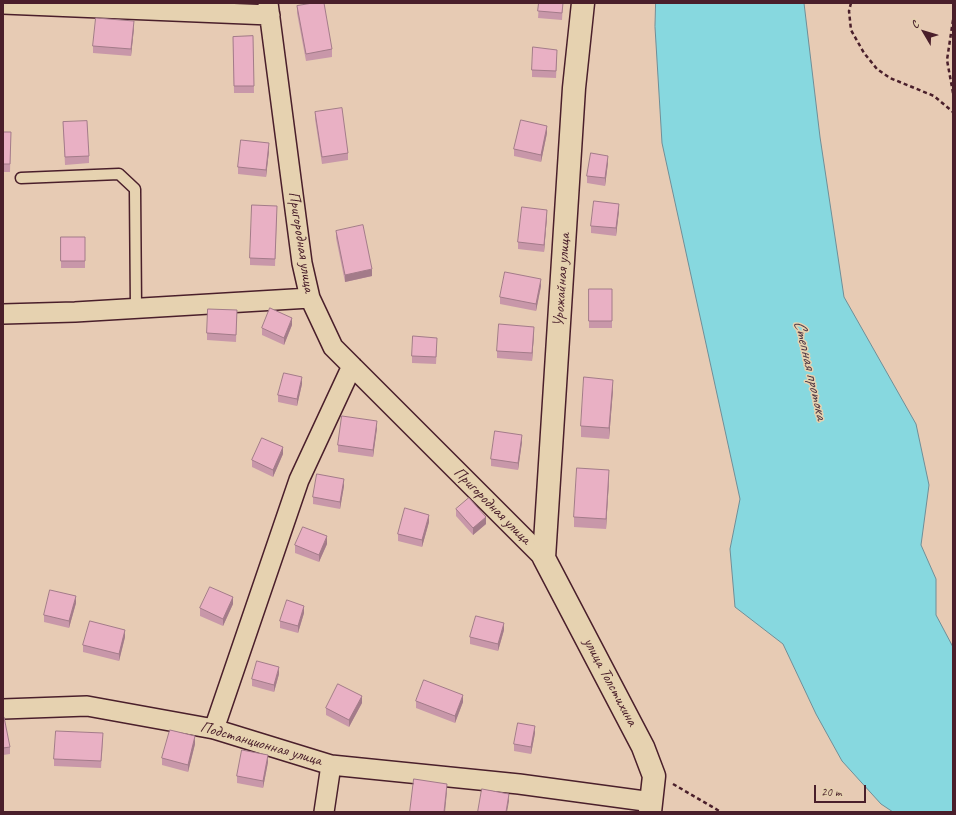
<!DOCTYPE html>
<html>
<head>
<meta charset="utf-8">
<style>
	body { margin:0 }
	#map { position:relative; width:956px; height:815px; overflow:hidden; background:#e7cbb4; font-family:Caveat,sans-serif }
	canvas { display:block }
	.frame { position:absolute; inset:0; border:4px solid #4a1f2b; pointer-events:none }
	.north { position:absolute; left:904px; top:12px; width:40px; height:40px; -webkit-text-stroke:3px #e6d2b0; paint-order:stroke; rotate:308deg; font-size:11px; font-weight:700; line-height:16px; text-align:center; color:#4a1f2b }
	.north::after { content:''; display:block; margin:auto; width:14px; height:18px; background:#4a1f2b; clip-path:polygon(50% 0,100% 100%,50% 72%,0 100%) }
	.scale { position:absolute; left:814px; top:785px; width:52px; height:18px; box-sizing:border-box; border:2px solid #4a1f2b; border-top:0; padding-left:5px; font-size:12px; line-height:14px; white-space:nowrap; color:#4a1f2b; -webkit-text-stroke:3px #e6d2b0; paint-order:stroke }
</style>
</head>
<body>
<div id="map">
<canvas width="956" height="815"></canvas>
<div class="frame"></div>
<div class="north">С</div>
<div class="scale">20 m</div>
</div>
<script>
const c = document.querySelector('canvas').getContext('2d');
c.lineJoin = 'round';
function paint(path, color) { c.fillStyle = color; c.fill(path, 'evenodd'); }
function stroke(path, color, width, dash) { c.strokeStyle = color; c.lineWidth = width; c.lineCap = dash ? 'butt' : 'round'; c.setLineDash(dash || []); c.stroke(path); }
function label(font, color, halo, rows, align = 'center') {
  c.font = font + ' Caveat,sans-serif'; c.lineWidth = 3; c.setLineDash([]); c.textBaseline = 'middle'; c.strokeStyle = halo; c.fillStyle = color; for (const [text, x, y, turn = 0] of rows) {
    c.save(); c.translate(x, y); c.rotate((+turn || 0) * Math.PI / 180); c.textAlign = isNaN(turn) ? turn : align; if (halo) c.strokeText(text, 0, 0); c.fillText(text, 0, 0); c.restore();
  }
}
const water = new Path2D(`
	M656 3H804L820 137 844 297 916 424 929 485 921 545 936 579V615L953 647V812H893L881 804 842 761 816 714 783 644 735 607 730 549 740 499 662 143 655 27Z`);
paint(water, '#87d8df');
stroke(water, '#6f8e97', 1);
const service = new Path2D(`
	M21 178 119 174 135 189 136 309`);
const minor = new Path2D(`
	M268 3 302 263 310 298 333 347 544 558
	M3 4 270 15
	M3 314 75 312 310 298
	M3 709 87 706 214 729 331 765 519 784 652 802
	M214 729 299 480 352 366
	M324 812 331 765`);
const tertiary = new Path2D(`
	M583 3 574 88 544 558 643 747 654 776 650 812`);
stroke(service, '#4a1f2b', 13);
stroke(minor, '#4a1f2b', 22);
stroke(tertiary, '#4a1f2b', 25);
stroke(new Path2D(`
	M851 3 849 11 851 30 864 53 877 69 890 78 934 96 953 112
	M953 20 947 60 953 93
	M673 784 721 812`), '#4a1f2b', 2.5, [4, 3]);
stroke(service, '#e6d2b0', 10);
stroke(minor, '#e6d2b0', 19);
stroke(tertiary, '#e6d2b0', 22);
paint(new Path2D(`
	M539 3H563L562 20 538 18Z
	M297 6 332 49V57L306 61 297 13Z
	M134 28 131 56 93 53V46Z
	M253 36 254 93H234L233 37Z
	M557 57 556 78 532 77V70Z
	M315 112 348 153V160L322 164 315 119Z
	M63 122 89 156V163L65 165Z
	M3 132H11L10 172H3Z
	M547 133 541 162 514 156V149Z
	M269 151 266 177 238 174V167Z
	M608 163 605 186 587 183V176Z
	M619 211 616 236 591 233V226Z
	M277 213 275 266 250 265V258Z
	M547 217 544 252 518 249V242Z
	M336 231 372 276 345 282 336 238Z
	M61 237H85V268H61Z
	M541 286 536 311 500 304V297Z
	M589 289H612V328H589Z
	M237 310 236 342 207 340V333Z
	M292 325 284 345 262 335V328Z
	M534 334 532 361 497 358V351Z
	M437 345 436 364 412 363V356Z
	M302 384 297 406 278 402V395Z
	M613 390 609 439 581 437V426Z
	M377 428 373 457 338 452V445Z
	M522 442 518 470 491 466V459Z
	M283 454 273 477 252 467V460Z
	M609 480 606 529 574 527V517Z
	M344 486 340 509 313 504V497Z
	M456 509 486 524 473 535 456 516Z
	M429 522 422 547 398 541V534Z
	M327 544 319 562 295 553V545Z
	M76 603 69 628 44 622V615Z
	M233 604 223 626 200 616V608Z
	M304 613 298 633 280 628V621Z
	M504 630 498 651 470 644V637Z
	M125 637 119 661 83 652V645Z
	M279 674 274 692 252 686V679Z
	M416 701 463 702 455 723 416 708Z
	M362 703 349 727 326 715V708Z
	M3 717 10 747V754L3 755Z
	M535 733 531 754 514 751V744Z
	M103 740 101 768 54 766V759Z
	M195 744 188 772 162 765V758Z
	M268 762 263 788 237 783V776Z`), '#c897a9');
paint(new Path2D(`
	M134 21V28L131 56V49Z
	M547 126V133L541 162V155Z
	M269 143V151L266 177V170Z
	M608 156V163L605 186V178Z
	M619 204V211L616 236V228Z
	M547 210V217L544 252V245Z
	M372 269V276L345 282V275Z
	M541 279V286L536 311V304Z
	M292 318V325L284 345V338Z
	M534 327V334L532 361V353Z
	M302 377V384L297 406V399Z
	M613 380V390L609 439V428Z
	M377 421V428L373 457V450Z
	M522 435V442L518 470V463Z
	M283 447V454L273 477V470Z
	M609 470V480L606 529V519Z
	M344 479V486L340 509V502Z
	M429 515V522L422 547V540Z
	M486 517V524L473 535V528Z
	M327 536V544L319 562V555Z
	M76 596V603L69 628V621Z
	M233 597V604L223 626V619Z
	M304 606V613L298 633V626Z
	M504 623V630L498 651V644Z
	M125 630V637L119 661V654Z
	M279 667V674L274 692V685Z
	M463 695V702L455 723V716Z
	M362 696V703L349 727V720Z
	M535 726V733L531 754V747Z
	M195 736V744L188 772V765Z
	M268 755V762L263 788V781Z
	M447 784V791L445 812H444Z
	M509 794V801L507 812H506Z`), '#a37b89');
const building = new Path2D(`
	M313 3H324L332 49 306 54 297 6Z
	M539 3H563L562 13 538 11Z
	M96 18 134 21 131 49 93 46Z
	M253 36 254 86H234L233 37Z
	M533 47 557 50 556 71 532 70Z
	M342 108 348 153 322 157 315 112Z
	M521 120 547 126 541 155 514 149Z
	M87 121 89 156 65 157 63 122Z
	M3 132H11L10 164H3Z
	M241 140 269 143 266 170 238 167Z
	M591 153 608 156 605 178 587 176Z
	M594 201 619 204 616 228 591 226Z
	M252 205 277 206 275 259 250 258Z
	M522 207 547 210 544 245 518 242Z
	M363 225 372 269 345 275 336 231Z
	M61 237H85V261H61Z
	M505 272 541 279 536 304 500 297Z
	M589 289H612V321H589Z
	M270 308 292 318 284 338 262 328Z
	M208 309 237 310 236 335 207 333Z
	M499 324 534 327 532 353 497 351Z
	M413 336 437 338 436 357 412 356Z
	M284 373 302 377 297 399 278 395Z
	M584 377 613 380 609 428 581 426Z
	M342 416 377 421 373 450 338 445Z
	M495 431 522 435 518 463 491 459Z
	M262 438 283 447 273 470 252 460Z
	M577 468 609 470 606 519 574 517Z
	M317 474 344 479 340 502 313 497Z
	M469 498 486 517 473 528 456 509Z
	M405 508 429 515 422 540 398 534Z
	M303 527 327 536 319 555 295 545Z
	M210 587 233 597 223 619 200 608Z
	M50 590 76 596 69 621 44 615Z
	M287 600 304 606 298 626 280 621Z
	M476 616 504 623 498 644 470 637Z
	M90 621 125 630 119 654 83 645Z
	M257 661 279 667 274 685 252 679Z
	M424 680 463 695 455 716 416 701Z
	M338 684 362 696 349 720 326 708Z
	M3 717H4L10 747 3 748Z
	M518 723 535 726 531 747 514 744Z
	M170 730 195 736 188 765 162 758Z
	M56 731 103 733 101 761 54 759Z
	M242 750 268 755 263 781 237 776Z
	M414 779 447 784 444 812H410Z
	M482 789 509 794 506 812H478Z`);
paint(building, '#e9b0c4');
stroke(building, '#a37b89', 1);
label('16px', '#4a1f2b', '#e6d2b0', [
	["Пригородная улица",301,242,81],
	["Урожайная улица",562,280,-86],
	["Пригородная улица",492,506,45],
	["улица Толстихина",610,682,62],
	["Подстанционная улица",261,744,16]
]);
label('italic 17px', '#533b46', '#e6d2b0', [
	["Степная протока",810,370,77]
]);
</script>
</body>
</html>
